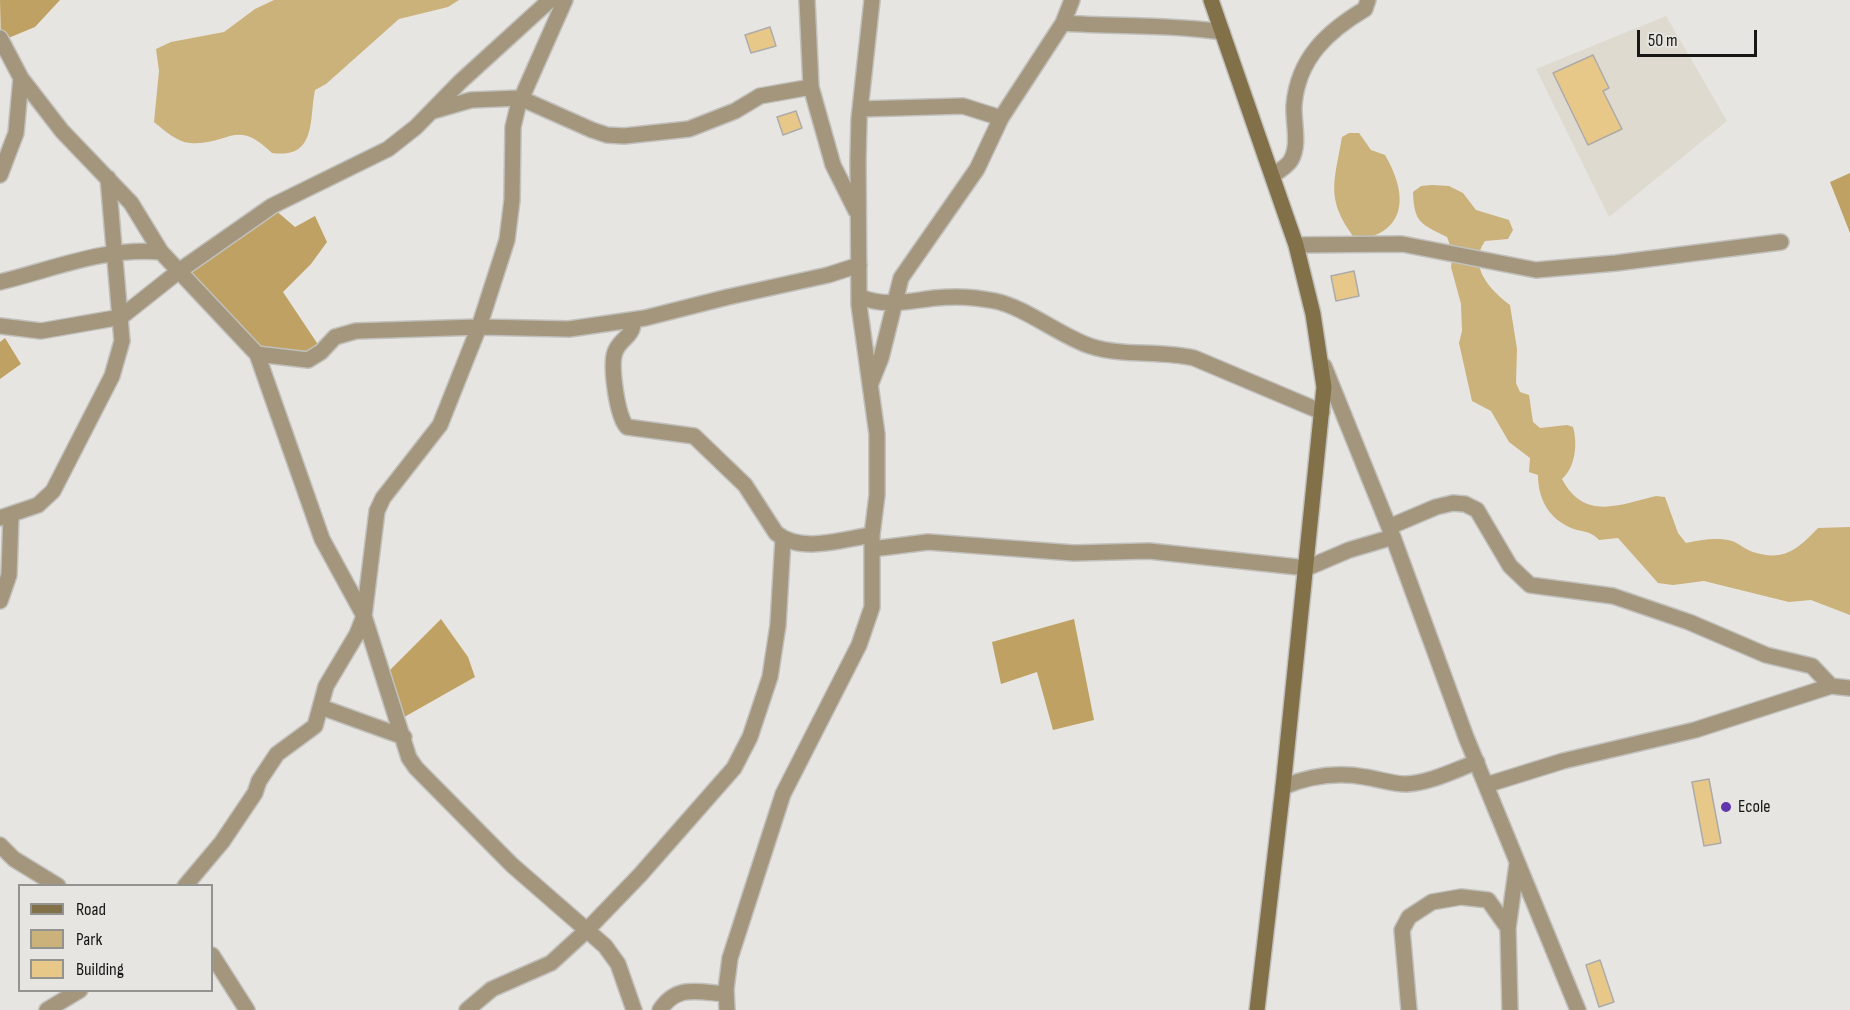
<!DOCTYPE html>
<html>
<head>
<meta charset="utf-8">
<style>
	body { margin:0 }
	#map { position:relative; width:1850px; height:1010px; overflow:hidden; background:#e6e5e1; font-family:"Sofia Sans Condensed",sans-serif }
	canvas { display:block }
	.legend { position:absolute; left:18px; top:884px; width:195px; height:108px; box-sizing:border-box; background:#e6e5e1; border:2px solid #93938f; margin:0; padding:8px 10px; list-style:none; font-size:18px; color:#171715 }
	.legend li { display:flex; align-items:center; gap:12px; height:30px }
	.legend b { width:30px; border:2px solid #93938f }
	.scale { position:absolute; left:1637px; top:30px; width:120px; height:27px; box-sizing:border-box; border:3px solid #171715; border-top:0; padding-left:8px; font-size:18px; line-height:21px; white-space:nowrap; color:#171715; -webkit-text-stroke:4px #e6e5e1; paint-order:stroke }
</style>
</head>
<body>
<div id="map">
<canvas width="1850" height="1010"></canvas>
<ul class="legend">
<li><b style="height:8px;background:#827048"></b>Road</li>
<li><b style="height:16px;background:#cbb17a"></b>Park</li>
<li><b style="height:16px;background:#e7c889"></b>Building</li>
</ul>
<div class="scale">50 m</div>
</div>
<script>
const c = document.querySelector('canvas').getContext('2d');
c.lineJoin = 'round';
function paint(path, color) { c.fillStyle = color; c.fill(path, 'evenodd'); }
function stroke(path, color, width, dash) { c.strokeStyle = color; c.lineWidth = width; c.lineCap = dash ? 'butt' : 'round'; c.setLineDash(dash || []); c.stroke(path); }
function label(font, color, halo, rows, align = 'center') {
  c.font = font + ' "Sofia Sans Condensed",sans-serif'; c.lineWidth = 6; c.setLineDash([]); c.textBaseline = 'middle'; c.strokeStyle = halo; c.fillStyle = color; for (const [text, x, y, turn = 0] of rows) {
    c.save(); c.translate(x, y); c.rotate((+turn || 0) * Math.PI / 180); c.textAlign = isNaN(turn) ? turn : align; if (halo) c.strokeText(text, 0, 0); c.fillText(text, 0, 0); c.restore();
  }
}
paint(new Path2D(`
	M1666 16 1727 121 1609 217 1536 69Z`), '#dfdacf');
paint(new Path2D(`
	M274 0H459L448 7 399 19 326 84 315 90C309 120 317 159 272 153 235 117 229 146 190 143 177 142 164 130 154 122L159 71 156 49 171 42 224 32 255 9Z
	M1349 133H1359L1371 150 1385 155C1408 194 1408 233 1356 240 1325 199 1334 184 1342 137Z
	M1432 185 1449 186 1463 193 1476 210 1509 220 1513 230 1508 239 1485 241C1467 266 1491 291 1510 305L1517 349 1516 383 1520 392 1529 395 1533 422 1540 428 1567 425 1573 427C1578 444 1575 468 1562 479 1584 521 1619 505 1656 496L1665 497 1678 533 1686 543C1701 540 1717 537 1732 541 1740 544 1746 550 1753 552 1784 562 1798 549 1818 528L1850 527V615L1811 600 1789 602 1704 581 1673 585 1658 583 1618 538 1599 540C1589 529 1581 533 1569 527 1548 517 1538 498 1538 475L1529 472 1530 458 1509 442 1491 411 1472 401 1459 343 1462 331 1461 304 1451 267 1453 253 1447 237C1421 224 1414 223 1413 192L1421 186Z`), '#cbb17a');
paint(new Path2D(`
	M0 0H60L35 27 1 41Z
	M1850 173V233L1830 182Z
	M274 209 295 227 315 216 327 242 311 264 283 292 321 349 308 357 258 349 182 272Z
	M5 338 21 364 0 379V342Z
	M441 619 468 657 475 677 399 720 384 676Z
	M1074 619 1094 720 1053 730 1037 672 1001 684 992 642Z`), '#bfa263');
const building = new Path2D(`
	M770 27 776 46 751 53 745 35Z
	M1593 55 1609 88 1603 91 1622 129 1588 145 1553 73Z
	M796 111 802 128 783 135 777 117Z
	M1354 271 1359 296 1336 301 1331 276Z
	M1709 779 1721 843 1704 846 1692 782Z
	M1600 960 1614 1002 1599 1007 1586 965Z`);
paint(building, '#e7c889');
stroke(building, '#adaba8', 1.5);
const street = new Path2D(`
	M1063 23C1115 27 1169 24 1222 32
	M0 38 21 78 62 131 131 203 161 252 257 354 322 539 364 616 409 758 416 768 512 865 605 946 618 964 634 1010
	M811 87 833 165 856 211
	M861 109 963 106 1001 118
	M433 111 471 100 520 98 592 130 607 135 624 136 689 129 735 111 760 96 811 87 807 0
	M0 175 16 133 21 78
	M1274 175C1278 171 1288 166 1291 160 1300 145 1293 122 1294 105 1298 58 1328 31 1365 9L1368 0
	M1296 245 1402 244 1536 270 1616 263 1781 242
	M0 282C54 269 104 247 161 252
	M859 296C884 308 909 301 935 298 954 296 976 297 995 301 1025 307 1060 336 1090 346 1124 357 1160 350 1194 358L1322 412
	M634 320C632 339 621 337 615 352 610 366 617 416 627 427L694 436 745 485 776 533C801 554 843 539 872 535
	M0 326 41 331 121 317 179 271 272 206 388 149 416 127 460 82 550 0
	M257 354 308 360 321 352 335 337 356 331 479 327 569 329 645 318 728 297 828 275 859 265
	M1324 366 1393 537 1466 737 1578 1010
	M871 383 881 358 901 278 977 169 1001 118 1063 23 1072 0
	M0 518 38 505 53 491 112 376 122 341 108 178
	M1389 527 1436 507 1453 503 1465 504 1477 510 1510 566 1530 585 1613 596 1689 622 1766 655 1812 666 1831 686 1850 688
	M872 549 928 542 1074 553 1149 551 1307 568 1349 550 1393 537
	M0 601 9 575 11 515
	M321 707 404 737
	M1486 785 1563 761 1695 730 1831 686
	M1283 787C1309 776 1337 772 1365 777 1379 779 1392 784 1406 784 1430 783 1455 770 1477 762
	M0 845 14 859 58 886
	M185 886 222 842 255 793 259 781 277 754 315 726 326 686 357 634 364 616 377 511 383 498 440 425 479 327 507 240 512 200 513 127 518 106 565 0
	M212 955 247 1010
	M47 1010 80 990
	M467 1010 492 989 551 963 586 931 640 875 734 768 750 737 770 677 778 625 783 539
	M660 1010C677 984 698 992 726 994
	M727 1010 726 989 730 958 783 794 859 645 872 607V535L877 495V434L859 305 858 160 859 119 872 0
	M1409 1010 1402 930 1409 917 1432 902 1461 897 1488 900 1508 928
	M1510 1010 1508 928 1517 864`);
const secondary = new Path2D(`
	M1211 0 1296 245 1313 314 1324 387 1283 787 1257 1010`);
stroke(street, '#c1c0bc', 18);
stroke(secondary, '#c1c0bc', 18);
stroke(street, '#a3967c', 15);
stroke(secondary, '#827048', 15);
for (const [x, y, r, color] of [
	[1726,807,6,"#6135ac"]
]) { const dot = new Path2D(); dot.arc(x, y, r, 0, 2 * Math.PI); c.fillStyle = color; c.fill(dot); stroke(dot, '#e6e5e1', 2); }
label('18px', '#171715', '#e6e5e1', [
	["Ecole",1738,807]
], 'left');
</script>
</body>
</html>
